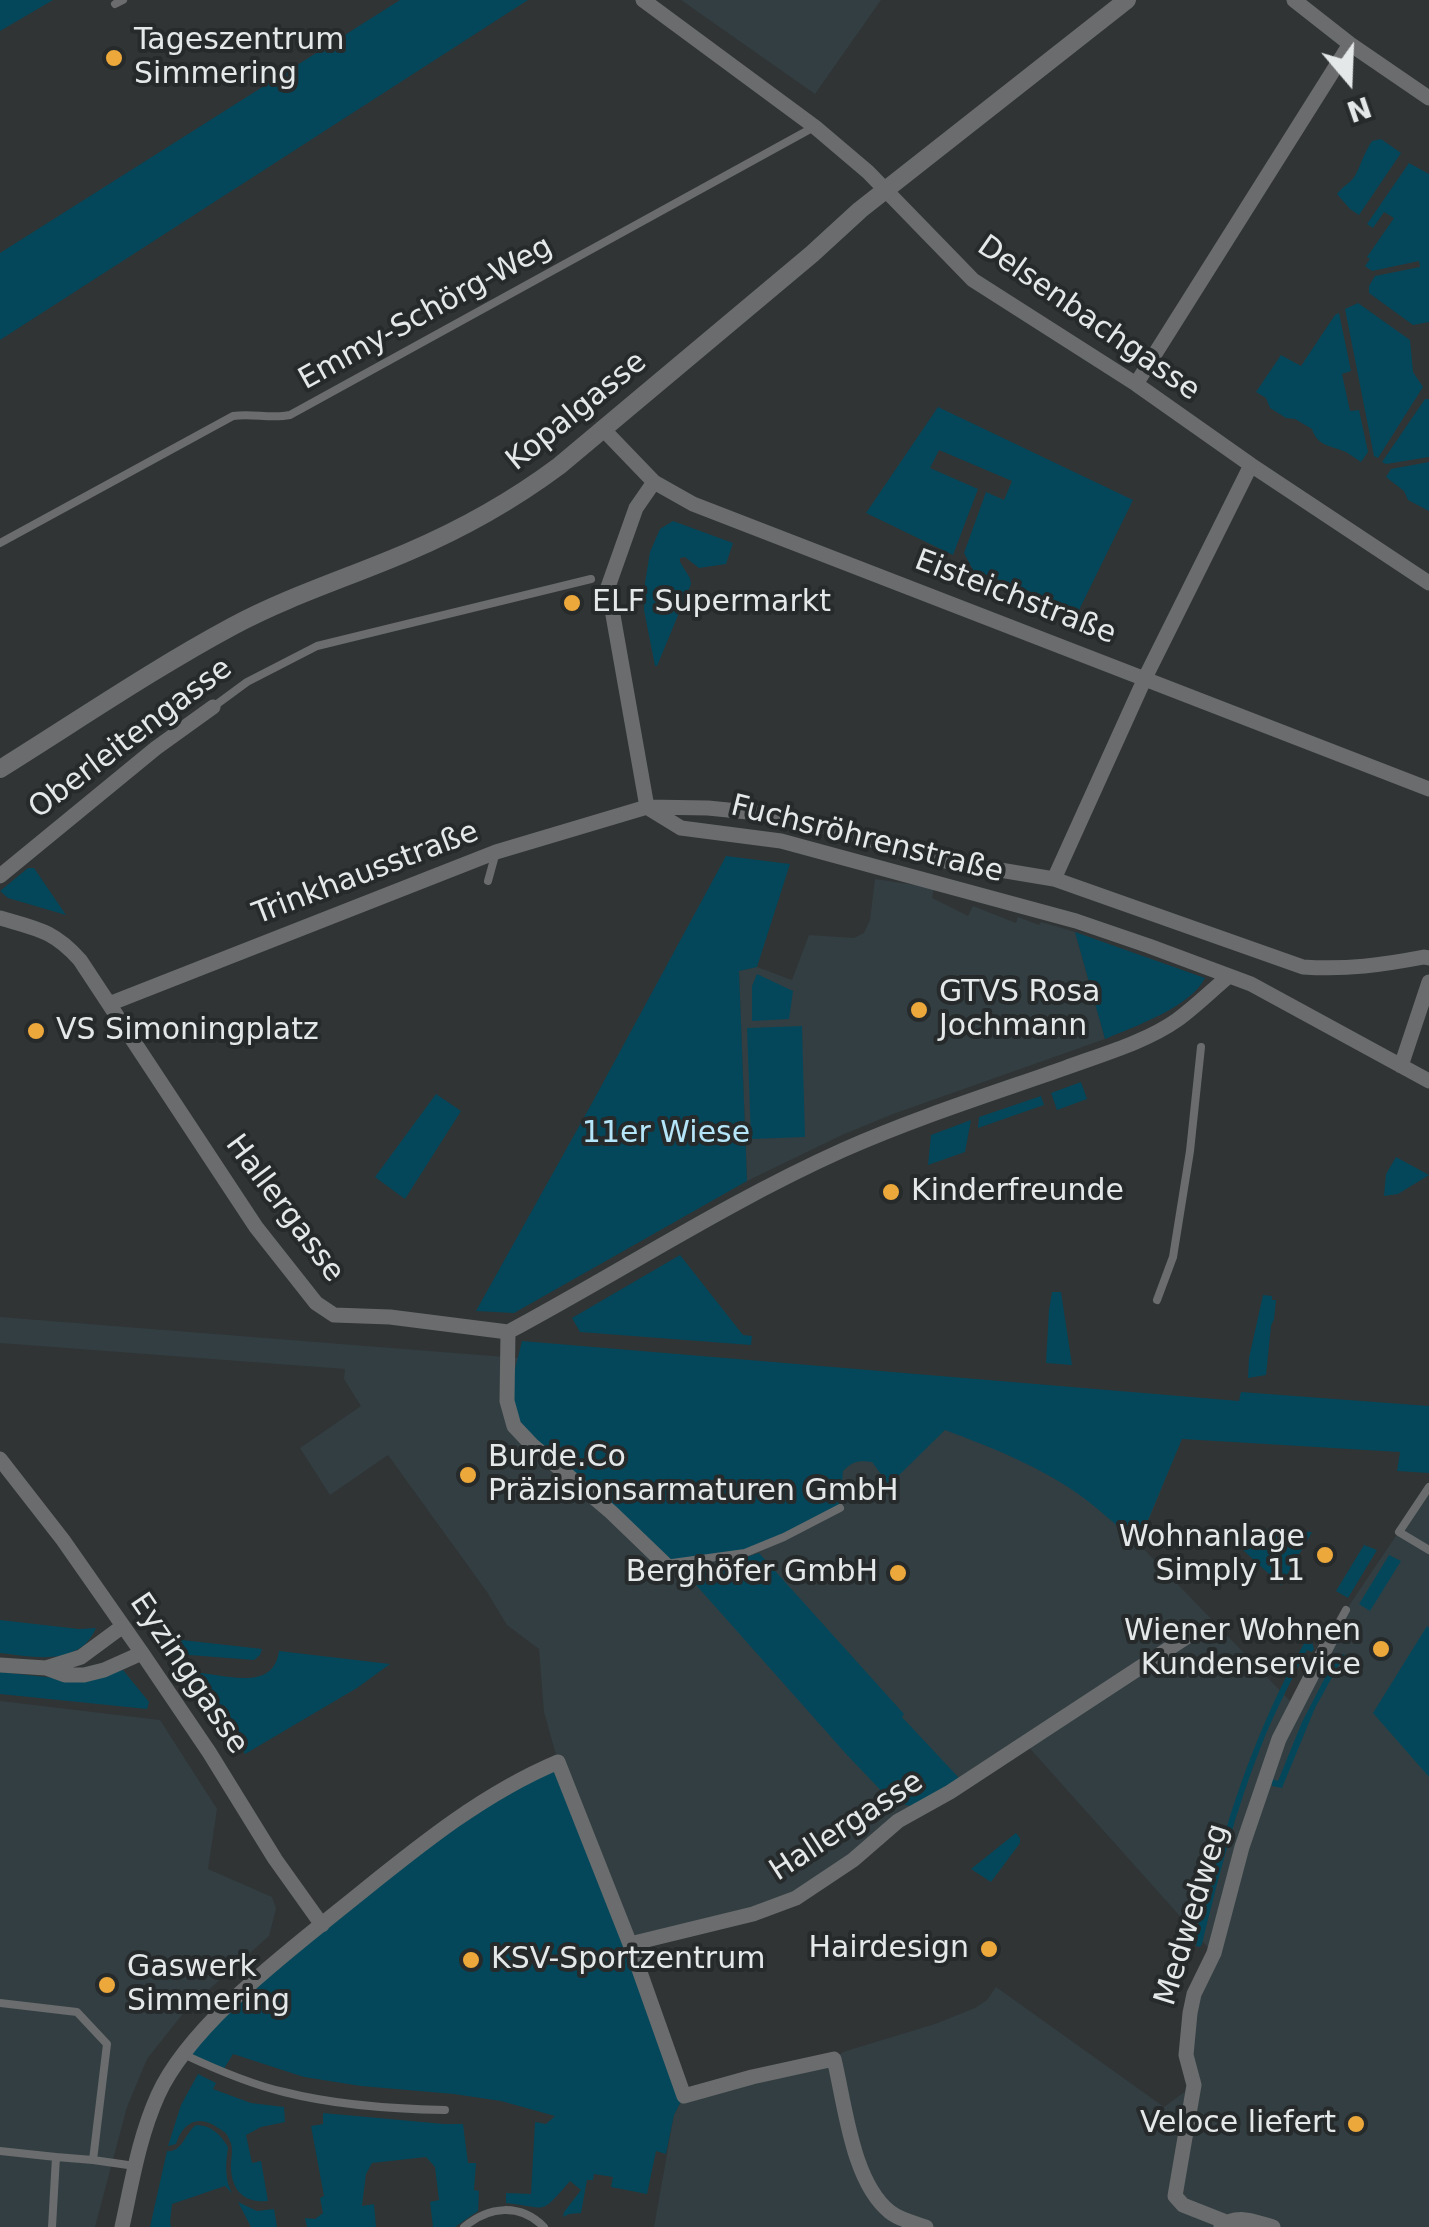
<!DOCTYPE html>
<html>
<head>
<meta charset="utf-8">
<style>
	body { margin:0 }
	#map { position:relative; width:1429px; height:2227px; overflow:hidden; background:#303435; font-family:"DejaVu Sans",sans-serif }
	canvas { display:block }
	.north { position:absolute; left:1299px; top:30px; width:100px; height:100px; -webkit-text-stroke:8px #262a2b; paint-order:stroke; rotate:161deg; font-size:28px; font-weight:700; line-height:40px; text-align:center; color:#e5e8e9 }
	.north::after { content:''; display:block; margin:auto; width:35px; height:45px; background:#e5e8e9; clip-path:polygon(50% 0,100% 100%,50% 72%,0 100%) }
</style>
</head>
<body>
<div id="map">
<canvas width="1429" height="2227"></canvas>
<div class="north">N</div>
</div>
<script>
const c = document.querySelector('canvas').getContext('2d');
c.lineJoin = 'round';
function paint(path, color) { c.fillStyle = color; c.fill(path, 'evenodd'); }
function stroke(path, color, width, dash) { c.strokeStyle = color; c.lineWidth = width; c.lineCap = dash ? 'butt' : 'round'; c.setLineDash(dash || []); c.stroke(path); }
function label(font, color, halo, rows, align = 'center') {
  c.font = font + ' "DejaVu Sans",sans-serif'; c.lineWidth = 8; c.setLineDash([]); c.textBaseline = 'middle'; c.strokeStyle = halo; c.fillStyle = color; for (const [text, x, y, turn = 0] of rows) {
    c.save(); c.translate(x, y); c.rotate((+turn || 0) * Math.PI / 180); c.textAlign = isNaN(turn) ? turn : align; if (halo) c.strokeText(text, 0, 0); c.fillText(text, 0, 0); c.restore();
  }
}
paint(new Path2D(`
	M681 0H881L815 94Z
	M875 879 934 888 932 898 968 916 973 906 1016 923 1018 917 1039 925 1041 922 1075 932 1105 1039 893 1114 842 1135 747 1181 739 971 757 967 792 980 809 935 854 938 864 933 870 920Z
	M0 1317 644 1368 1183 1435 1139 1544 1294 1705 1346 1610 1429 1487V2227H654L674 2115 684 2096 834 2059 843 2052 935 2024 975 2008 987 2000 996 1987 1164 2107 1194 2085 1186 2039 1213 1953 1025 1743 795 1898 630 1944 558 1762 544 1712 539 1649 507 1625 487 1592 388 1455 330 1495 300 1448 361 1406 344 1379 345 1369 0 1343Z
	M0 1701 160 1720 217 1809 208 1869 272 1897 276 1909 269 1936 185 2011 147 2059 127 2107 95 2227H0Z`), '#333e42');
paint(new Path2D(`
	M0 0H53L0 31Z
	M400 0H528L0 340V253Z
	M1381 139 1401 153 1359 215 1350 209 1337 194C1343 185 1351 184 1356 174 1362 162 1363 155 1372 141Z
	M1409 163 1429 174V322L1413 325 1369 293V286L1375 276 1420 267 1419 261 1372 271 1365 266 1370 259 1367 257 1394 218 1384 212 1373 228 1367 224Z
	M1358 303 1410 340 1413 372 1423 387 1378 458 1374 456 1345 309Z
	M1339 313 1351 371 1342 374 1350 411 1359 410 1368 452 1361 462C1356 459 1351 455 1346 452 1332 446 1317 446 1312 429L1295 419 1286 418 1270 408 1266 398 1256 392 1281 355 1301 366 1335 315Z
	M1425 399H1429V457L1386 464 1382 462Z
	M938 407 1133 500 1079 610 973 570 964 553 986 492 1004 500 1012 481 939 450 930 468 978 489 953 555 866 513Z
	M1429 462V511L1408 500 1404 491 1386 477 1391 469Z
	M673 521 733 543 726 564 699 568 685 557 680 558V562L690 578 691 584 657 666H655L644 610 645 583 650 552 660 529Z
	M726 856 790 864 757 967 739 971 747 1181 514 1313 476 1311 592 1103Z
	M28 868H34L66 915 8 898 0 891Z
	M1075 932 1205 978C1191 1007 1133 1027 1105 1039Z
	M757 974 793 991 789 1019 752 1021V986Z
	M802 1026 805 1137 751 1139 747 1028Z
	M1081 1082 1087 1099 1057 1110 1051 1093Z
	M436 1094 461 1111 405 1199 375 1177Z
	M1041 1096 1044 1105 978 1128 979 1117Z
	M971 1120 965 1152 928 1165 931 1135Z
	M1396 1157 1429 1175 1398 1194 1384 1196 1386 1174Z
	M680 1255 743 1335 752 1336 751 1345 580 1332 572 1318Z
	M1052 1292H1061L1072 1365 1046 1363 1049 1310Z
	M1263 1295 1272 1296V1300H1276L1274 1319 1271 1326 1266 1375 1248 1378 1249 1358Z
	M522 1341 1239 1401 1241 1392 1429 1406V1473L1397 1471 1400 1452 1182 1439 1138 1544C1121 1529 1103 1513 1085 1499 1044 1468 993 1448 945 1430L889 1485 872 1462C858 1460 853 1461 843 1471L840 1508 764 1546 665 1564 514 1426 512 1381Z
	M1267 1529 1312 1532 1281 1585 1230 1538 1235 1532H1257Z
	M1364 1545 1377 1550 1348 1598 1336 1591Z
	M759 1553 904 1714 902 1717 960 1779 911 1806 892 1802 847 1755 688 1576Z
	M1389 1555 1401 1561 1370 1611 1359 1604Z
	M0 1620 79 1629 96 1628C79 1667 35 1657 0 1653Z
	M1427 1626 1429 1628V1777L1373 1713Z
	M1310 1633 1314 1649 1312 1652 1307 1650C1290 1683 1273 1715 1260 1749 1235 1812 1218 1879 1202 1944L1200 1947 1196 1946C1196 1924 1206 1900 1212 1878 1235 1792 1265 1710 1310 1633Z
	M164 1638 262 1649 260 1655 254 1660 189 1655 177 1659 164 1642Z
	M279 1651 390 1664 357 1688 245 1754 220 1716 187 1672C217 1671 273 1696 279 1651Z
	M1345 1654 1315 1708 1282 1788 1272 1786V1779L1278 1781 1302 1722 1331 1666 1326 1661 1329 1657Z
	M123 1670 149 1702 147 1709 0 1694V1672L81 1681Z
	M558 1762 684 2096 674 2115 666 2154 656 2151 647 2194 611 2187 613 2177 594 2174 593 2180H587L581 2213 569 2214 563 2217 564 2212 581 2190 570 2181C539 2216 550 2208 506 2203V2193L531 2194 535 2122 546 2124 555 2116 501 2101 454 2094 361 2086 304 2077 233 2054 222 2072 183 2054 201 2033 412 1852Z
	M1016 1833 1020 1838V1843L991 1882 971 1869Z
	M198 2074 216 2083 213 2089 251 2103 284 2107 285 2122 261 2127 246 2135 252 2163 261 2161 268 2201C246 2203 233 2193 231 2170 230 2159 235 2149 229 2139 226 2132 225 2132 218 2128 199 2114 183 2122 176 2144L168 2146 181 2105Z
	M323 2113 444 2124H463L468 2163H476L474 2190 479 2191 478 2211 455 2227H433L430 2202 439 2200 435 2167 426 2157 372 2163 366 2174 362 2206 374 2204 376 2227H307L305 2218 315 2219 323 2213 320 2198 324 2196 311 2126 323 2124Z
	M196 2125C211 2125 220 2134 228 2147 226 2163 224 2178 232 2193L225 2186 172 2204 170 2222 171 2227H150L167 2151C182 2153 185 2133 196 2125Z
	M238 2202 257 2211 274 2209 277 2227H251Z`), '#05475a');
stroke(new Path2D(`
	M115 4 123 0
	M0 543 233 416C252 413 271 419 290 415L814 127
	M213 707 247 682 317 646 591 579
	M488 881 496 852
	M1157 1300 1173 1257 1190 1151 1201 1047
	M1429 1487 1399 1532 1429 1550
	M665 1564 745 1553 784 1537 840 1508
	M1335 1630 1346 1610
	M0 2003 77 2012 107 2044 93 2160 56 2157 52 2227
	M183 2054C215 2069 249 2084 284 2092 335 2105 392 2109 445 2110
	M0 2151 56 2157
	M93 2160 135 2166
	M464 2227C489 2206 520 2203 544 2227`), '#6a6c6d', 8);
stroke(new Path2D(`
	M643 0 815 127 868 172 973 280 1136 384 1251 465 1429 583
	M1294 0 1350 44 1429 98
	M1136 384 1350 44
	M602 428 654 482 693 504 1429 789
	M647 807 608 587 636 508 654 482
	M650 809 681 828 781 841 1076 921 1149 946 1251 984 1429 1081
	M0 876 156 748 213 707
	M1054 879 1145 678 1251 465
	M0 918C37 929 53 930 80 960L256 1227 316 1303 334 1315 390 1317 508 1332 507 1401 514 1426 532 1445 611 1512 665 1564
	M109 1004 496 852 647 807 708 808 768 814 838 830 940 860 1054 879 1303 967C1347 970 1382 965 1424 957L1429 958
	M1401 1066 1429 982
	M508 1332C620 1272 727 1202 843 1150 915 1118 991 1094 1065 1068 1100 1055 1146 1042 1177 1020 1195 1007 1212 990 1229 976
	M0 1459 63 1540 142 1653 209 1752 275 1859 322 1925
	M0 1665 46 1668 65 1675H84L104 1670 142 1653
	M46 1668 81 1657 123 1626
	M630 1944 753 1914 796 1898 853 1860 898 1821 950 1792 1188 1636
	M1226 2222 1183 2205 1175 2196 1194 2085 1186 2055 1190 2013 1194 1994 1214 1953 1242 1847 1279 1739 1335 1630
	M122 2227C132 2182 139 2137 158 2095 189 2027 280 1958 338 1911 407 1856 475 1797 558 1762L630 1944 684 2096 752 2077 834 2059C845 2104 852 2182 890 2212 900 2220 914 2223 926 2227
	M1221 2227C1237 2213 1254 2222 1273 2227`), '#6a6c6d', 15);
stroke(new Path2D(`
	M0 769C77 721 153 669 233 626 289 596 350 577 408 552 462 529 512 501 559 466L812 254 860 210 1127 0`), '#6a6c6d', 18);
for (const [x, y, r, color] of [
	[114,58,10,"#eda83b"],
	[572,603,10,"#eda83b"],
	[919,1010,10,"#eda83b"],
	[36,1031,10,"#eda83b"],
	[891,1192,10,"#eda83b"],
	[468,1475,10,"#eda83b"],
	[1325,1555,10,"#eda83b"],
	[898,1573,10,"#eda83b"],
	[1381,1649,10,"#eda83b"],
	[989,1949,10,"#eda83b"],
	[471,1960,10,"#eda83b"],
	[107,1985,10,"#eda83b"],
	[1356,2124,10,"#eda83b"]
]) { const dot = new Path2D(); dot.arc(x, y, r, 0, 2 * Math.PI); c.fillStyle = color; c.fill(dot); stroke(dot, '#262a2b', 4); }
label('30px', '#e5e8e9', '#262a2b', [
	["Tageszentrum",134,41],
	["Simmering",134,75],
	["ELF Supermarkt",592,603],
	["GTVS Rosa",939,993],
	["Jochmann",939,1027],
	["VS Simoningplatz",56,1031],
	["Kinderfreunde",911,1192],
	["Burde.Co",488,1458],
	["Präzisionsarmaturen GmbH",488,1492],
	["Wohnanlage",1305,1538,"right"],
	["Simply 11",1305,1572,"right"],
	["Berghöfer GmbH",878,1573,"right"],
	["Wiener Wohnen",1361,1632,"right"],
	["Kundenservice",1361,1666,"right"],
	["Hairdesign",969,1949,"right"],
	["KSV-Sportzentrum",491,1960],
	["Gaswerk",127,1968],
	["Simmering",127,2002],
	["Veloce liefert",1336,2124,"right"]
], 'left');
label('30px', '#e5e8e9', '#262a2b', [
	["Emmy-Schörg-Weg",426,314,-29],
	["Delsenbachgasse",1088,319,35],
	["Kopalgasse",577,412,-39],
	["Eisteichstraße",1015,598,21],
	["Oberleitengasse",131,739,-37],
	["Fuchsröhrenstraße",867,840,14],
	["Trinkhausstraße",366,874,-21],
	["Hallergasse",284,1209,53],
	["Eyzinggasse",188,1674,56],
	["Hallergasse",847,1827,-33],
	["Medwedweg",1193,1915,-73]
]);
label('30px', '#b4e5f8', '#262a2b', [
	["11er Wiese",666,1134]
]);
</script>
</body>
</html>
